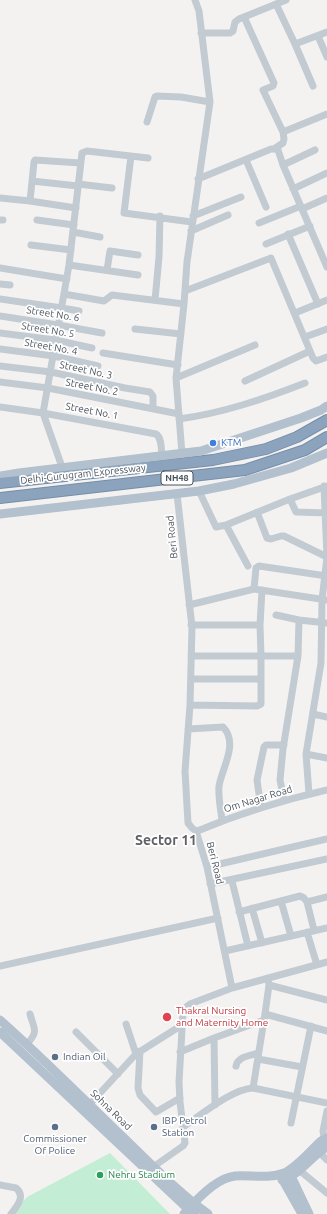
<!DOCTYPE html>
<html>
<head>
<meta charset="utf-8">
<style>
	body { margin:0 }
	canvas { display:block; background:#f4f2f1 }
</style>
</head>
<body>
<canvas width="327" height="1214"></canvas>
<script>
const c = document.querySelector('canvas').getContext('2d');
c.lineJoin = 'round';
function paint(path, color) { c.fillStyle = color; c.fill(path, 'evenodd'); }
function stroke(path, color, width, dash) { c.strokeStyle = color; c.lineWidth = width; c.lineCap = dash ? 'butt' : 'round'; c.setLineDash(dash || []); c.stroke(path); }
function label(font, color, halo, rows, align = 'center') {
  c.font = font + ' Ubuntu,sans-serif'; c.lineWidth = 3.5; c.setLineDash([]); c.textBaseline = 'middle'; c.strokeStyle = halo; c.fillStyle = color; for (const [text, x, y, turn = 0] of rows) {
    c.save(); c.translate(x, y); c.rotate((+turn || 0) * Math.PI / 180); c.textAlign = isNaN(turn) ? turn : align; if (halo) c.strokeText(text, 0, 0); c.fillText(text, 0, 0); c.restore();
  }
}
paint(new Path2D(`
	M110 1153 170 1214H11L27 1197Z`), '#c3eed5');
const highway = new Path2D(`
	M0 483 213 460 266 449 297 437 327 420
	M0 498 245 470 305 450 327 437`);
stroke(highway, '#778ea9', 12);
stroke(new Path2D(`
	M276 4 295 44 313 86
	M244 17 274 83 273 86 263 90 283 132 284 139 283 143 274 149
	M201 33H230L233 31 235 22 239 19 286 0
	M318 36 327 57
	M295 44 327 32
	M147 122 155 97 157 96 181 97 210 102
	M283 132 327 114
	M131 156 124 213 192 222
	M246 160 266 207
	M283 165 315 150
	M198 179 271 149H276L278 150 283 165 327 267
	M32 181 78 186
	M78 184 112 188
	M293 189 327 173
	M0 198 30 201 76 208
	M30 201 34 162 35 160 80 163
	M302 209 327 198
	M193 216 241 197
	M0 220H3
	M37 220 74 225
	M259 223 301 206
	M191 231 228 215
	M73 232 100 237
	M288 234 318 304
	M266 244 310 226
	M31 245 71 250
	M69 265 138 275
	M0 268 67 279
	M107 270 110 251 138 255
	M0 284 10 285
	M185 291 271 258 313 358 316 361 327 357
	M64 294 104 301 112 295 184 304
	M0 299 62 308 79 311
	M155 300 159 257 160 216
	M295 313 327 300
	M0 316 58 325 102 333
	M135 329 181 334
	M0 333 55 340 92 348
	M305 337 327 329
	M0 349 54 356 98 366
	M103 353 178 365
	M0 366 51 372 125 388 150 392 153 396V409
	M176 378 255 345
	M245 381 310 351
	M0 382 48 388 179 414
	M0 407 43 413 156 434C162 438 161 449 162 456
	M179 419C223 413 264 399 305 383
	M182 454 176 378 184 304 187 262 210 102 199 11 195 0
	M62 467 43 413 69 265 82 153 87 151 148 158
	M199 491 216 527 226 525 290 499 327 486
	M177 494 192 627 190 705 185 771 188 823 192 828 196 831 207 867 232 988
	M290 499 296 512 327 513
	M257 512 267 538 271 539 281 536H284L327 557
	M226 525 248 566
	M254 589 256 568 259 566 327 576
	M189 605 254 589 327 600
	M276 615 299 620 298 656 283 749 280 780 284 800
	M299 620 327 623
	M191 625H260
	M191 656H298
	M191 679H261
	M190 705 257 706 261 704V656L260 625 262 590
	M313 714 327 717
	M188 729 223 727C239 743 222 768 219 786 218 798 221 810 222 821
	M306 754 327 758
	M309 794 306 754 321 663 322 600 327 557 324 486
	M261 808 257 780 264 747 266 745H284
	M196 831 200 830C241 813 284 800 327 790
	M207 867 327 839
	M232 881 248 946
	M210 884 327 859
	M281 901 291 936
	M307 902 327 897
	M252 908 262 943
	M239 912 300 896 304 898 307 902 314 930
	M307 932 317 965
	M225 951 327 928
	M0 966 218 918
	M269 985 327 1000
	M265 1014 327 1031
	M126 1024 136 1054
	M76 1032 118 1074
	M214 1038 215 1105
	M27 1044C39 1031 34 1029 30 1014
	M140 1051 138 1088 140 1095 156 1112 180 1098
	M180 1052 214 1038 264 1020
	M258 1059 302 1067
	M236 1066C238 1056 250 1056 258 1053
	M253 1088 265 1014 269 985 268 978
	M89 1105 136 1054 182 1025
	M291 1123 311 1026
	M183 1127C201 1115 232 1089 253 1088L327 1103
	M325 1143 323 1131 327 1111
	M319 1152 327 1160
	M153 1167 183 1146 185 1143 180 1102 179 1082 183 1012 186 1007 190 1004 232 988 327 962
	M299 1170 327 1193
	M0 1185 16 1188C26 1196 17 1206 11 1214`), '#c3cbd2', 7);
stroke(new Path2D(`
	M19 473 201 451 301 418 321 410 327 406
	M0 476 19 473 24 474
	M0 514 199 491 234 484 291 468 327 453
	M0 1020C43 1058 83 1099 124 1138 151 1164 178 1192 208 1214
	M0 1032 188 1209 195 1214
	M289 1172 309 1214
	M280 1175 302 1214
	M282 1180C300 1175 311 1156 327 1147
	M184 1214C195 1201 216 1178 235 1176 251 1175 268 1179 284 1173 296 1168 311 1150 321 1141L327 1138`), '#b3c0ce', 9);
stroke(highway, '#8ca3bd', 10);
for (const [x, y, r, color] of [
	[213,443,4,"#3f7fe0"],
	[167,1017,5,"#e0444e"],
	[55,1057,4,"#5c6f8a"],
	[55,1127,4,"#5c6f8a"],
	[154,1127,4,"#5c6f8a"],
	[100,1175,4,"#2e9e5b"]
]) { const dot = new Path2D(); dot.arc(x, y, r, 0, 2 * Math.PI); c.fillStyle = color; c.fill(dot); stroke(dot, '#fff', 1.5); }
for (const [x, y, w] of [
	[177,478,32]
]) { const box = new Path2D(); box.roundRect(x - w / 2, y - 7, w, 14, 3); c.fillStyle = '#fff'; c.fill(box); stroke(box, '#4a545e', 1); }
label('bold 9px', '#4a545e', null, [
	["NH48",177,478]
]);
label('10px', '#4a545e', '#fff', [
	["Street No. 6",53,314,9],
	["Street No. 5",48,330,9],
	["Street No. 4",51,347,10],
	["Street No. 3",86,370,12],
	["Street No. 2",92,387,11],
	["Street No. 1",92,411,11],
	["Delhi-Gurugram Expressway",83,474,-6],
	["Beri Road",172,537,-96],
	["Om Nagar Road",258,799,-17],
	["Beri Road",215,863,76],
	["Sohna Road",111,1110,44]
]);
label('10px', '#366cbe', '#fff', [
	["KTM",221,443]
], 'left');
label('10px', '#be3a42', '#fff', [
	["Thakral Nursing",176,1011],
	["and Maternity Home",176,1023]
], 'left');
label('10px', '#4e5e75', '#fff', [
	["Indian Oil",63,1057],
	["IBP Petrol",162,1121],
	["Station",162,1133],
	["Commissioner",55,1139,"center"],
	["Of Police",55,1151,"center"]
], 'left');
label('10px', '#27864d', '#fff', [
	["Nehru Stadium",108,1175]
], 'left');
label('bold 14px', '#5e6166', '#fff', [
	["Sector 11",166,840]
]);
</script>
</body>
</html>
